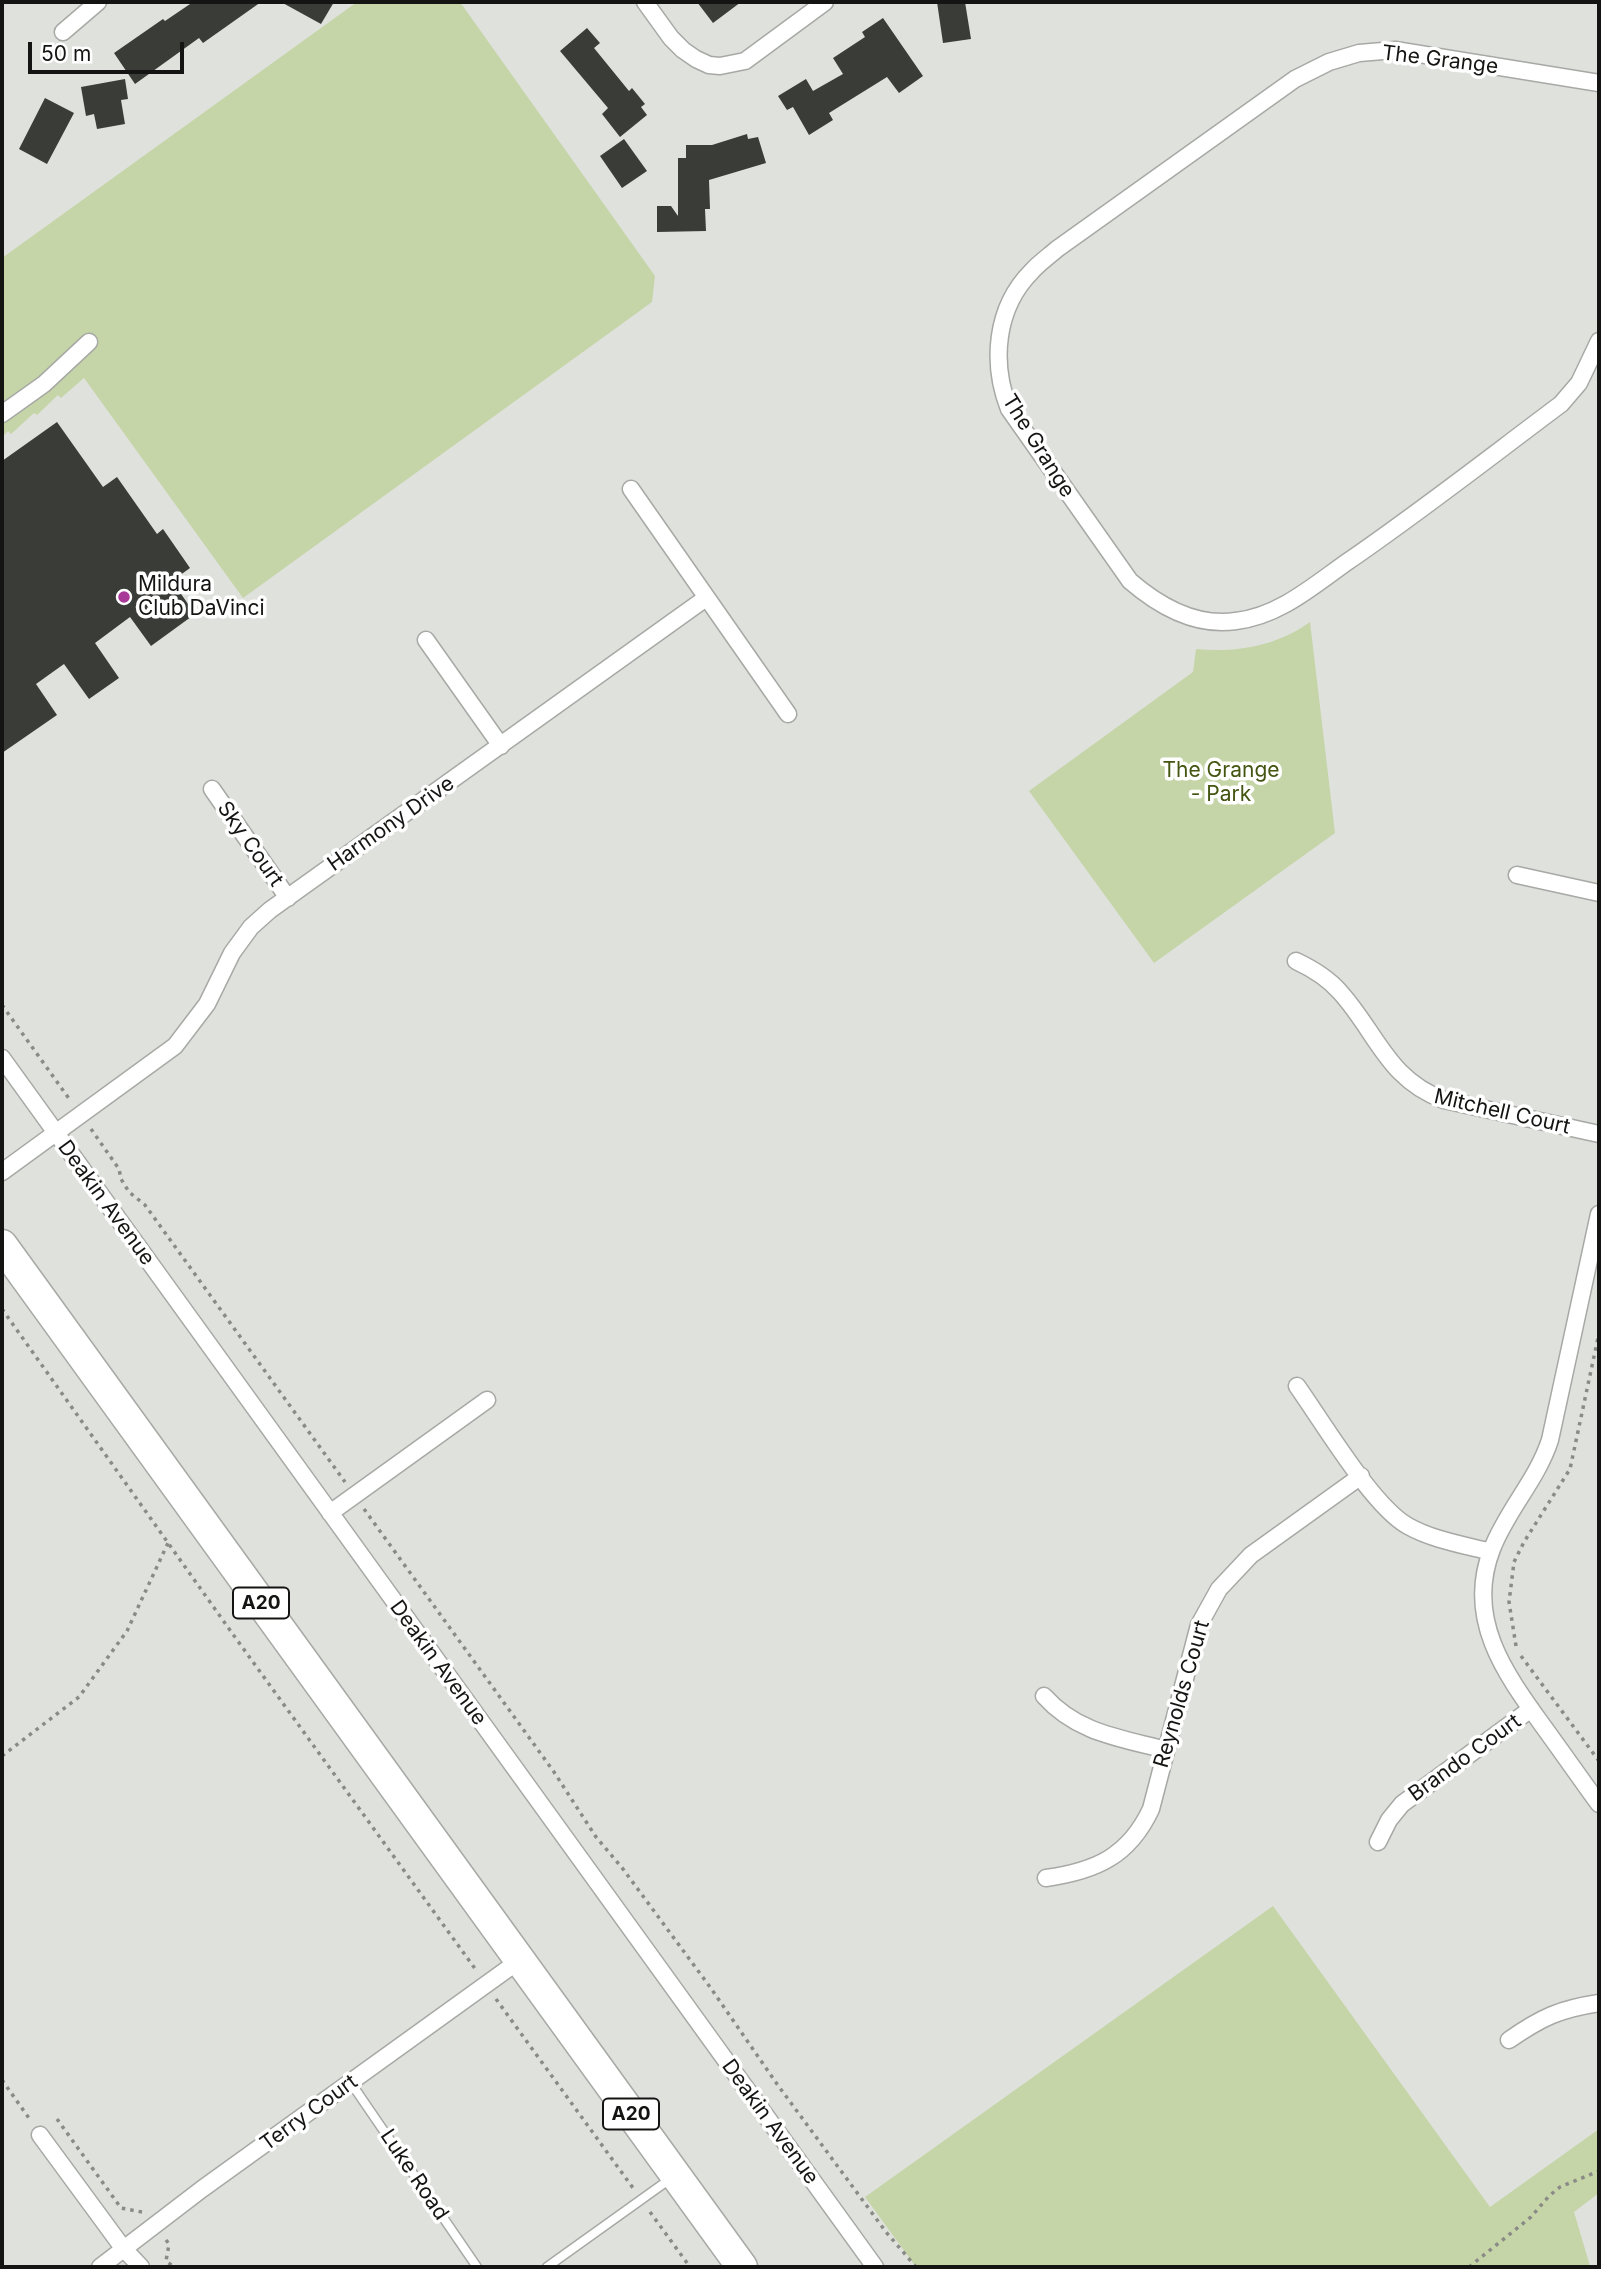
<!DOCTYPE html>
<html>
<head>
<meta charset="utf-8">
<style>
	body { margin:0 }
	#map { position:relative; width:1601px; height:2269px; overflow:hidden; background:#dfe1dc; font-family:Inter,sans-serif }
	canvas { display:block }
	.frame { position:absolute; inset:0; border:4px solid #141413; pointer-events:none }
	.scale { position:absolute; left:28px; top:42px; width:156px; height:32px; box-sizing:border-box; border:4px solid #141413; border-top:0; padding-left:9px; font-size:21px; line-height:24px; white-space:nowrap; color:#141413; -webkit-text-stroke:5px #fff; paint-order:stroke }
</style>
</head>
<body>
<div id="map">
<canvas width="1601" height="2269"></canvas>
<div class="frame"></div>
<div class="scale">50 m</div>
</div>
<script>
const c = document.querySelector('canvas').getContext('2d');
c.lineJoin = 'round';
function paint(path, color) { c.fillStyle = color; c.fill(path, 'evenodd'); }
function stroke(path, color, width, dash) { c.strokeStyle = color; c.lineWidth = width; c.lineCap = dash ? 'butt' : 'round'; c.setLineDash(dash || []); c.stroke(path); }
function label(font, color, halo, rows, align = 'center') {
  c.font = font + ' Inter,sans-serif'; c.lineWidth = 7; c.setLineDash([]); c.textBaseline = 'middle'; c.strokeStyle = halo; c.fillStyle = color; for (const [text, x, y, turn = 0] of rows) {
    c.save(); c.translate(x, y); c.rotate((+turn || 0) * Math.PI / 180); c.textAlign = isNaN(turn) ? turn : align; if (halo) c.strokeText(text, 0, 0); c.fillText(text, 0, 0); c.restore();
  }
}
paint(new Path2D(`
	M357 2H460L655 276 652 302 243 598 84 378 61 398 58 395 37 415 34 413 11 434 8 431 2 437V258Z
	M1310 622 1335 833 1154 963 1029 791 1193 672 1196 649C1236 653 1277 646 1310 622Z
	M1273 1906 1490 2207 1599 2129V2193L1574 2212 1590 2266 916 2267 865 2197Z`), '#c5d5a7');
paint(new Path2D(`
	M193 2H261L203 43 199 38 135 84 114 53 163 19 165 21Z
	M281 2H334L321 24Z
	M697 2H741L713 23Z
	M937 2H965L971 39 943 43Z
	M883 18 923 76 899 93 887 77 829 113 833 120 809 135 793 107 787 110 778 96 806 79 813 91 843 74 833 58 865 37 862 32Z
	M587 28 600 43 594 48 629 91 632 88 645 104 641 107 647 115 620 137 602 114 608 108 560 51Z
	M125 79 128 99 121 100 125 124 97 129 94 114 86 116 81 87Z
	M45 98 74 113 47 164 19 149Z
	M747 134 748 139 758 137 766 163 709 180 710 209H705L706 231 657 232V206H671L678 216V158H686V145H712Z
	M624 139 647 171 622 188 600 156Z
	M57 422 103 487 117 477 157 534 163 529 190 568 172 581 195 614 151 646 130 617 95 643 119 678 89 699 64 664 36 684 57 715 2 753V461Z`), '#3a3c38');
const lane = new Path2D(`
	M351 2083 477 2267
	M547 2267 670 2179`);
const street = new Path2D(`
	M645 2 671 38 683 50 696 59 709 65 720 66 745 61 825 2
	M63 32 98 2
	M1599 83 1395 50 1359 53 1329 62 1295 79 1057 249C1049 256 1039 263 1032 271 995 308 991 363 1009 409L1130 581C1159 606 1196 627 1236 621 1279 616 1313 586 1347 562 1420 512 1490 457 1561 404L1579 383 1599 341
	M2 414 44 384 89 342
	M631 489 788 714
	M426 640 501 746
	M212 789 288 898
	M1517 875 1599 893
	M1296 961C1313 969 1328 978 1340 992 1377 1033 1388 1080 1444 1100L1599 1134
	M2 1058 875 2267
	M2 1172 175 1046 207 1004 232 953 251 927 270 910 706 598
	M1599 1214 1550 1440C1537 1480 1507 1510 1492 1549 1465 1618 1504 1672 1543 1726 1562 1752 1580 1778 1599 1804
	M1297 1386C1322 1421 1373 1507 1408 1526 1433 1540 1464 1545 1491 1552
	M330 1513 487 1400
	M1044 1696C1077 1733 1120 1738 1166 1750
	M1378 1842 1389 1820 1402 1804 1531 1709
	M1046 1878C1096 1871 1129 1856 1151 1809L1199 1625 1219 1589 1251 1555 1361 1476
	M1509 2040C1542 2017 1560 2009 1599 2003
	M40 2135 123 2248 141 2267
	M100 2267 202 2189 520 1960`);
const highway = new Path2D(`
	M2 1245 742 2267`);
stroke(lane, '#a7a9a5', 11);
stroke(street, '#a7a9a5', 19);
stroke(highway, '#a7a9a5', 33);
stroke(new Path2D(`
	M2 1005 70 1100
	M91 1129 119 1169 121 1179 129 1192 145 1205 345 1482
	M2 1309 232 1633 476 1970
	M364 1509 554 1772 596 1837 623 1869 710 1987 777 2084 886 2232 916 2267
	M1516 1646 1509 1602 1514 1562 1524 1542 1570 1469 1599 1333
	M1521 1656 1599 1761
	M2 1756 79 1697 127 1631 168 1543
	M496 1999 633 2188
	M2 2080 31 2121
	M57 2119 121 2208 142 2212
	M650 2212 690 2267
	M166 2240 169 2244 166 2261 174 2267
	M1469 2267 1531 2217 1549 2196 1560 2187 1599 2171`), '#8a8b87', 3.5, [3.5, 5]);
stroke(lane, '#fff', 8);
stroke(street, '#fff', 16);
stroke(highway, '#fff', 30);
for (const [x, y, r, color] of [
	[124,597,7,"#a83a99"]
]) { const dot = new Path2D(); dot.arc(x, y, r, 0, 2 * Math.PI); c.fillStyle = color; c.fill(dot); stroke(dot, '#fff', 2.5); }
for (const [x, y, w] of [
	[261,1603,56],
	[631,2114,56]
]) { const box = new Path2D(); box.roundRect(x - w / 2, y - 15.5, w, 31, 5); c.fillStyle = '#fff'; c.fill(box); stroke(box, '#141413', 2); }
label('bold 19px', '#141413', null, [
	["A20",261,1603],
	["A20",631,2114]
]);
label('21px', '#141413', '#fff', [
	["The Grange",1440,60,7],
	["The Grange",1038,446,58],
	["Harmony Drive",391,824,-35],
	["Sky Court",250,844,55],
	["Mitchell Court",1502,1112,13],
	["Deakin Avenue",106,1203,54],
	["Deakin Avenue",438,1663,54],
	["Reynolds Court",1182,1694,-74],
	["Brando Court",1465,1758,-36],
	["Terry Court",309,2113,-36],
	["Deakin Avenue",770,2122,54],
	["Luke Road",414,2175,56]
]);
label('21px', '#141413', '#fff', [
	["Mildura",138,585],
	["Club DaVinci",138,609]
], 'left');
label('21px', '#445611', '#fff', [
	["The Grange",1221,771],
	["- Park",1221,795]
]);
</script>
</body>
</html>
